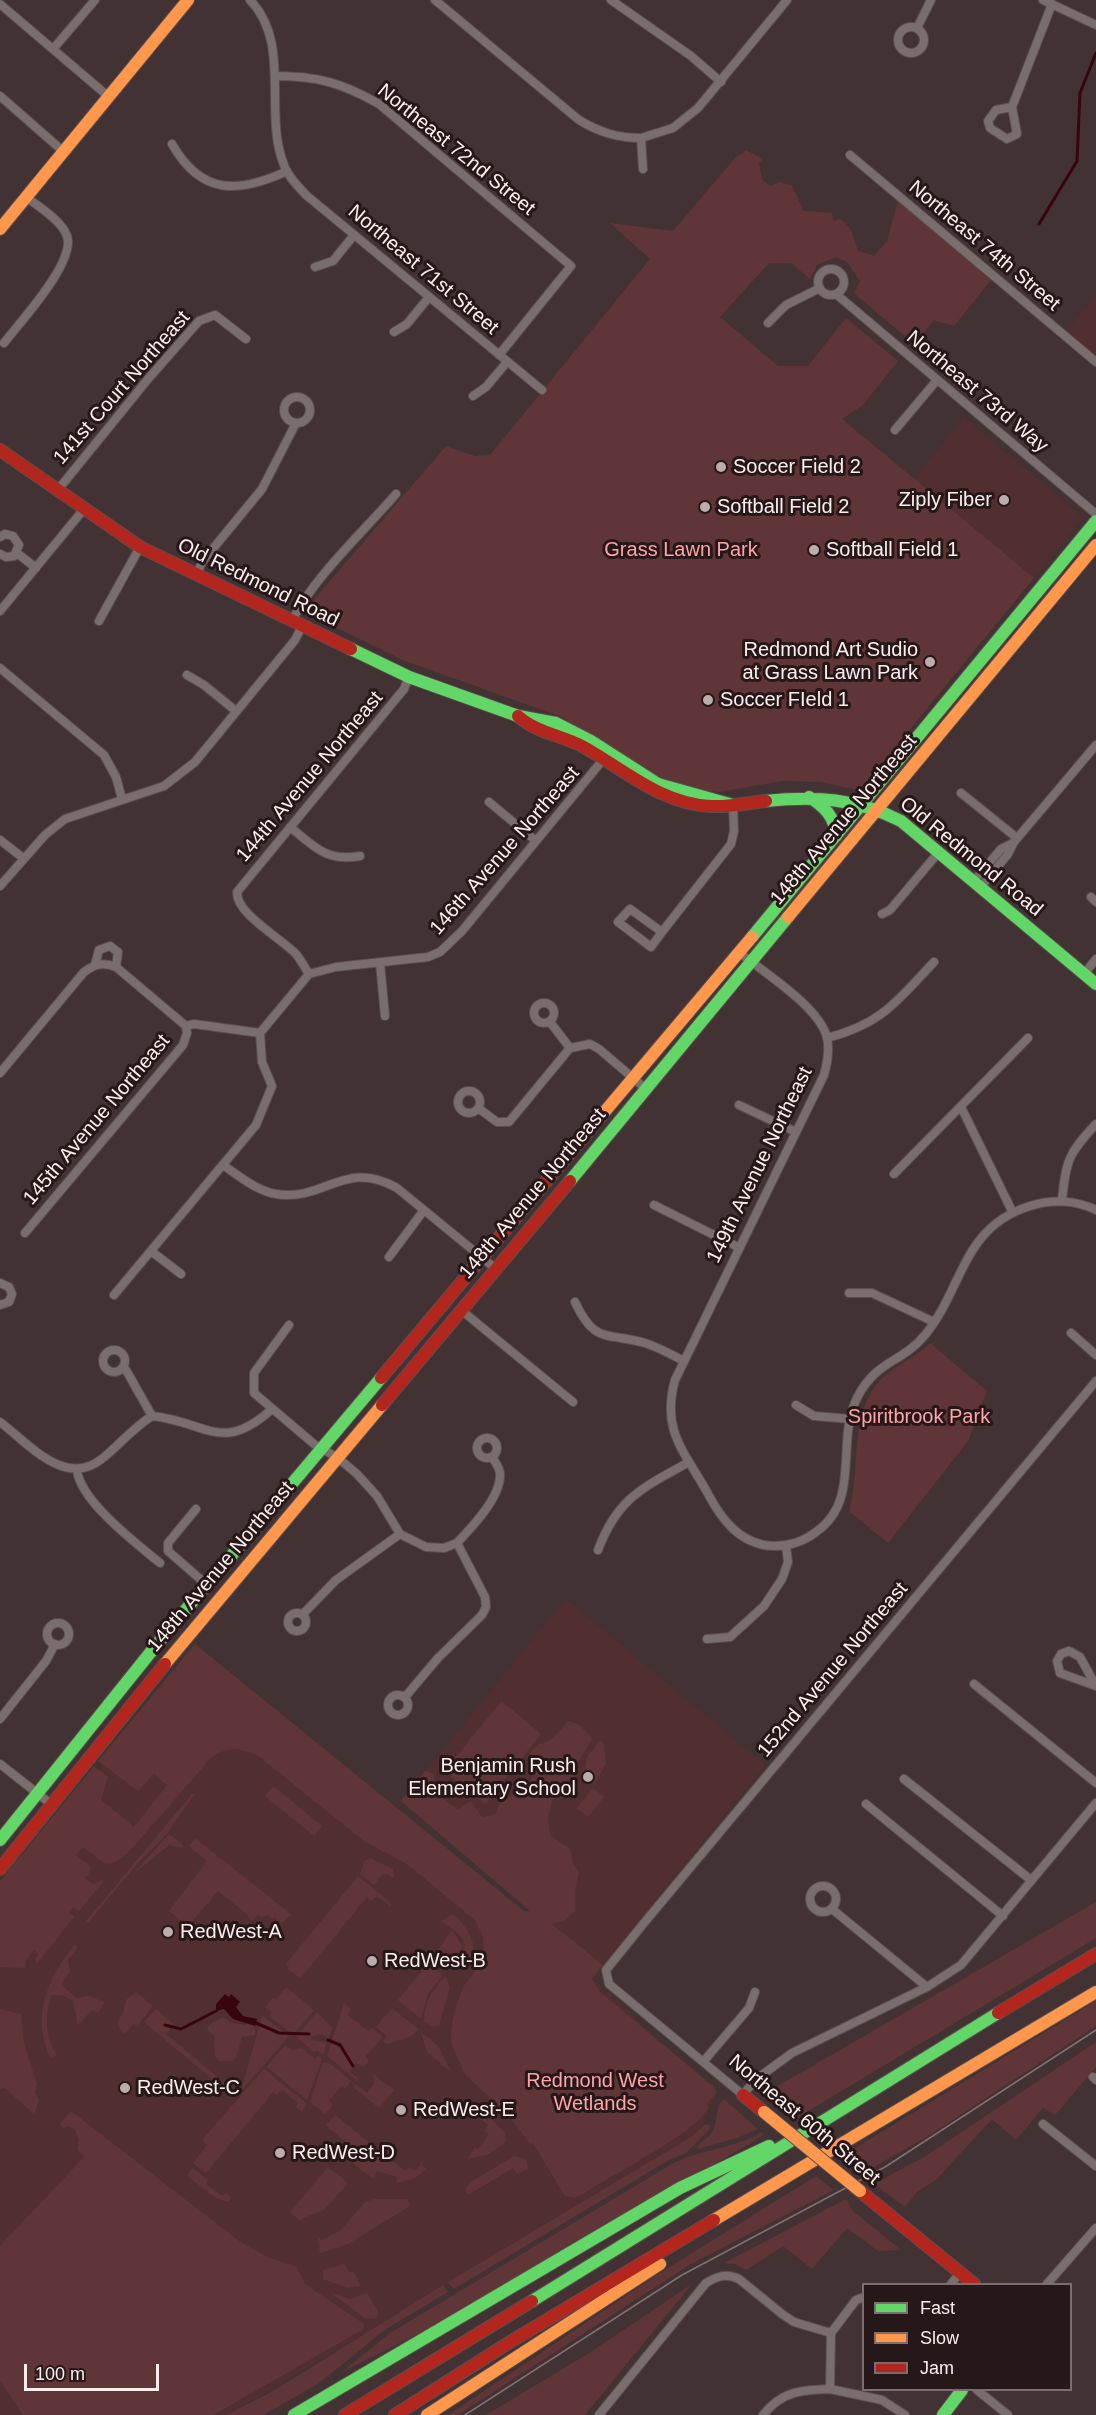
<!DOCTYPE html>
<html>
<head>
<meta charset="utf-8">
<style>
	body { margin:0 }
	#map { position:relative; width:1096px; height:2415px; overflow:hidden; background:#433233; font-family:Helvetica,sans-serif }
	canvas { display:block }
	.legend { position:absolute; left:862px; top:2283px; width:210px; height:108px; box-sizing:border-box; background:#261819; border:2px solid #7c6d6e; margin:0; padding:8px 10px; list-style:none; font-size:18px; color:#fdeded }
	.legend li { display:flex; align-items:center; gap:12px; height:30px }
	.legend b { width:30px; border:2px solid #7c6d6e }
	.scale { position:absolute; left:24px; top:2364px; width:135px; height:27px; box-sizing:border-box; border:3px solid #fdeded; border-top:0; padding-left:8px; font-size:18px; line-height:21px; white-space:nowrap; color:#fdeded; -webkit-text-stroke:4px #261819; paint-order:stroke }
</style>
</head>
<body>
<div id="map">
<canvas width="1096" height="2415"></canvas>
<ul class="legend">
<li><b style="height:8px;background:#63d668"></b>Fast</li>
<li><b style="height:8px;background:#ff974d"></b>Slow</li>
<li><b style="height:8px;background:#b3261e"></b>Jam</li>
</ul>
<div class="scale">100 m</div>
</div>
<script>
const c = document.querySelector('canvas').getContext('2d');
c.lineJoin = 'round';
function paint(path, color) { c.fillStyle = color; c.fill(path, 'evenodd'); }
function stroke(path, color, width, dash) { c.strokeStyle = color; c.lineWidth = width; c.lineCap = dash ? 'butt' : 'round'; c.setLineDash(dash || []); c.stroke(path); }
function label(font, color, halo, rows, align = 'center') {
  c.font = font + ' Helvetica,sans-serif'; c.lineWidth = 6; c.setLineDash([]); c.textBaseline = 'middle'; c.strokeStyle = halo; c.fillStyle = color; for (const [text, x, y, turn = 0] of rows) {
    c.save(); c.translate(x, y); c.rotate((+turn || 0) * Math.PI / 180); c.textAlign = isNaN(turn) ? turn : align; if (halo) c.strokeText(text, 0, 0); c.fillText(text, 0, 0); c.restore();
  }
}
paint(new Path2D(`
	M1096 295V357L1066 331Z
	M964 417 1083 518 1034 578 914 480Z
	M566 1599 765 1765 603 1965 401 1801Z
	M187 1657 592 1979 716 2093 700 2134 228 2415H0V1897Z`), '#512f31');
paint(new Path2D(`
	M746 150 763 159 759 163 762 179 770 186 780 182 792 186 804 211 832 213 833 221 841 219 851 230 858 251 874 256 887 241 898 200 991 280 954 326 934 320 914 344 854 293 860 281 847 262 836 257 817 265 810 279 791 263H769L720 317 778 366H808L846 318 898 361 863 405 842 419 1034 578 861 789 857 790 821 782 783 781 718 792 679 787 641 768 562 717 405 661 312 616V602L446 446 475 456 490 455 650 259 610 223 673 231 735 158Z
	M930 1343 987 1391 968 1441 888 1543 849 1511C861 1470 849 1420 876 1385 890 1367 914 1360 930 1343Z
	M195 1644 524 1911H530L401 1801 425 1771 434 1774 435 1792 458 1810 471 1801 482 1817 495 1815 499 1805 513 1795 524 1797V1784L531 1781 534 1763 527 1757 538 1744C551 1744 560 1730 568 1721L578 1724 592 1738 575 1768 574 1790 552 1800 548 1819 550 1835 570 1849 573 1863 579 1872 575 1890V1911L565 1920 552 1924 603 1965 592 1979 600 1992 714 2087 717 2093 707 2103 708 2108C698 2132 609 2176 583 2194L574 2198 565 2196 533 2143 530 2144 510 2117 465 2074 452 2046 451 2031 455 2009 463 1987 481 1964 484 1953 483 1937 475 1920 407 1864 365 1842 261 1758C245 1748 228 1746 212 1757L128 1853 114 1863 105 1864 83 1847 76 1855 91 1867 88 1875 84 1878 93 1884 102 1880 103 1882 79 1911 73 1907 69 1912 74 1917 37 1964 35 1959 39 1954 34 1950 26 1960 25 1968 0 1967V1881L94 1766 108 1777 101 1800 134 1827 167 1785 154 1774 138 1791 98 1761Z
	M502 1701 541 1734 485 1804 444 1771Z
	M600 1740 604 1744 606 1764 594 1785 585 1766 587 1757Z
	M273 1786 322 1826 314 1836 265 1796Z
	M593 1788 604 1797 588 1817 577 1808Z
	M192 1794H195L164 1837 137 1864 88 1923 86 1921Z
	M169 1834 183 1845 181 1848 169 1845 132 1875Z
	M195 1838 292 1915 281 1923 274 1917 272 1919 267 1915 261 1917 258 1915 251 1921 247 1914 218 1891 188 1926 169 1911 207 1861 189 1846Z
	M370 1858 393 1869 394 1879 387 1874 382 1875 374 1885 360 1874 364 1861Z
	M358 1876 390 1902 391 1907 377 1896 371 1901 367 1897 300 1979 287 1968 289 1966 286 1964Z
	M1096 1902V1938L795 2119 764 2094Z
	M452 1914C470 1926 486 1958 460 1970L451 1968C475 1940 464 1938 441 1921Z
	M452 1930 462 1946 458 1956 449 1967 434 1955Z
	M75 1944 78 1947 68 1960 70 1972 62 1983 65 1988 77 1998 88 1996 105 2002 98 2013 92 2010 78 2025 73 2001 64 1996 52 1995C44 2014 45 2039 57 2055L51 2059C30 2017 48 1977 75 1944Z
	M428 1963 443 1975 428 1994 421 2019 398 2000Z
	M445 1976 450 1987 439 2025 433 2027 424 2021C424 2002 433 1990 445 1976Z
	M286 1987 314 2010 293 2035 269 2016 272 2012 265 2007 273 1998 276 2000Z
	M136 1992 153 2006 138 2025 133 2024 124 2035 117 2022 123 2013 126 2000Z
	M1096 2001V2026L928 2136 860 2175 839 2158Z
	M344 2003 351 2010 348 2015 368 2031 372 2028 383 2037 365 2057 369 2061 364 2067 355 2063 350 2072 359 2079 357 2081 327 2056Z
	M392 2008 418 2029 412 2036 387 2044 383 2041 387 2036 376 2027Z
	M0 2009 21 2014 24 2043 37 2084 35 2092 39 2101 34 2114 5 2088 0 2089Z
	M156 2009 174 2024 166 2034 227 2085 224 2089 144 2022Z
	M317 2012 332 2028 329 2038 321 2034 311 2037V2040L327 2042 323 2055 317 2050 314 2052 296 2037Z
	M262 2016 289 2036 241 2091Z
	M223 2017 232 2023 246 2025 247 2022 255 2026V2035L242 2037 236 2058 230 2062 220 2061 215 2056 214 2036 207 2030 209 2025Z
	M421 2032 439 2047 451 2072 427 2052Z
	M1096 2042V2067L1055 2115 1043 2108 1016 2140 992 2119 936 2180 917 2192 905 2207 874 2184 924 2157Z
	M285 2045 293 2050 302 2048 315 2059 318 2056 322 2059 307 2100 267 2067Z
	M323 2063H329L351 2081 345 2089 342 2086 329 2101 333 2105 325 2114 310 2102Z
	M264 2069 306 2103 302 2112 296 2107 298 2103 282 2090 277 2095 273 2092 206 2173 193 2163 207 2145 202 2140Z
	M373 2074 394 2090 379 2108 353 2087 355 2084 367 2093 374 2084Z
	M724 2099 758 2129 737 2138 698 2149C698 2142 704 2141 710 2135 719 2126 714 2107 724 2099Z
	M71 2111 239 2241 267 2257 297 2267 305 2284 364 2324V2329L213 2415H23L0 2381V2246L84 2157 77 2150 79 2140 75 2130 69 2126 62 2128 60 2123Z
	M480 2114H486L505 2133 506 2142 487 2155 467 2159 475 2147 478 2149 489 2135 484 2130 488 2125 478 2117Z
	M335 2115 405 2171 409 2167 415 2171 425 2159 422 2165 426 2169C418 2177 408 2182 396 2183L397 2177 377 2171 374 2178 369 2176 340 2152 347 2143 326 2125Z
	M706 2124 710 2126 709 2130 686 2153 669 2160 454 2289 448 2283 450 2281 691 2137Z
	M762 2132 764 2135 472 2307 342 2372 390 2333 672 2164C700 2149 734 2149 762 2132Z
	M514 2156 526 2159 528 2169 517 2174 513 2168 468 2195 465 2190 469 2183Z
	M328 2167 348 2183 324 2210 303 2218 301 2221 290 2212Z
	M193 2168 208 2180 206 2184 222 2196 227 2193 231 2198 228 2202 216 2198 187 2176Z
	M816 2176 834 2190 691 2264 458 2415H448L660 2273Z
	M375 2199H407L410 2206 348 2244 320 2253 317 2235 321 2240 340 2231 365 2202Z
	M846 2199 853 2211 901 2250 878 2251 847 2228 812 2269 783 2246 746 2270 736 2264 724 2263Z
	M345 2264 349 2273 353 2271 361 2286 347 2288 323 2279V2270Z
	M692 2284 585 2415H486L586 2355Z
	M443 2285 448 2292 386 2329 318 2384 263 2415H226L275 2390Z
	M331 2293 350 2299 367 2293 378 2311 377 2319 365 2318Z`), '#603537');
paint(new Path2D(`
	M225 1994 229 1997 231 1994 240 2002 236 2007 243 2016 257 2019 255 2026 233 2019 224 2009 216 2011V2004Z`), '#38050f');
stroke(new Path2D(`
	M1039 224 1077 161 1080 93 1096 53
	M256 2023 279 2033 309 2034
	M165 2025 181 2029 216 2011
	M328 2040 340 2045 353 2066`), '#38050f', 3);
const street = new Path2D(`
	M250 0C292 43 263 114 284 165 288 177 298 186 306 195L542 390
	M435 0 579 120C599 132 617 138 641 138
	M611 0 691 56 721 82
	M1043 0 1096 25
	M0 4 109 97
	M898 40a13 13 0 1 1 26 0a13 13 0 1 1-26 0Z
	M917 28 931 0
	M53 49 95 0
	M275 76C318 76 342 83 379 104L571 266 499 355
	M0 96 64 152
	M1012 107 996 110 988 121 990 128 1007 139 1017 134 1012 107 1052 4
	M172 144C201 195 238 194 287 171
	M850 155 1096 362
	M643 169 641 138 673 128 698 108 787 0
	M315 267 333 261 354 235
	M818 282a13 13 0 1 1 26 0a13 13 0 1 1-26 0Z
	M836 294 1096 514
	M768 323 786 305 820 288
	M394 332 407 324 429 297
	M4 343C20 322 76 262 67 236 62 221 38 206 26 197
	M473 396 486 387 507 362
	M284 410a13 13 0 1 1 26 0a13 13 0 1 1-26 0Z
	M895 430 937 380
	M57 491 148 379 199 321 215 315 246 339
	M0 537 5 534 13 536 19 545 14 556 6 557 0 554
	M17 553 36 568
	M197 574 202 562 262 489 296 423
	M0 611 84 509
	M99 621 140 547
	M292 621C313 578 364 531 396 494
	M0 668 104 755 116 777 122 799
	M187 675 204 685 236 711
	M961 793 1017 838
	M489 802 536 841
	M290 827C315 847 326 862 360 856
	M0 840 23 858
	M973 882 1001 849 1013 843
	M0 886 45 835 65 819 164 786 195 762 295 640 302 626
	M980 888 1008 854 1014 842 1096 745
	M1091 897 1096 902
	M630 909 662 932 651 947 618 922Z
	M882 914 890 910 938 853
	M662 932 731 844 734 831 733 805
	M739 952C763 972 820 1007 827 1038 830 1051 827 1064 824 1075L675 1380C661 1430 684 1451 707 1492 721 1519 740 1545 774 1546 790 1546 803 1542 816 1532 862 1500 835 1442 857 1398 876 1360 902 1363 925 1335 964 1287 962 1227 1030 1206 1051 1199 1076 1200 1096 1210
	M380 963 385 1016
	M95 965 99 950 110 946 118 952 116 967
	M309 974C305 968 301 960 296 954 281 938 236 914 237 892L404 689 409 677
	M1084 974 1096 959
	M534 1013a10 10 0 1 1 20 0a10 10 0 1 1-20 0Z
	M550 1022 570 1048 590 1044 599 1049 646 1089
	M186 1026 194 1024 260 1033
	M827 1038C882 1024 897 1001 934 962
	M0 1073 84 972C95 964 103 962 116 967L186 1026
	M458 1102a11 11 0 1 1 22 0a11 11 0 1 1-22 0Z
	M739 1105 796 1132
	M961 1107 1012 1211
	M478 1108 497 1122H509L570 1048
	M223 1165C239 1176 257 1191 276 1194 325 1202 345 1158 397 1188L496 1269
	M894 1174 1028 1038
	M1062 1201C1066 1160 1068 1154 1096 1124
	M654 1205 738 1247
	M25 1233 183 1045 187 1033 186 1026
	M151 1251 181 1274
	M389 1257 424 1210
	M0 1283 9 1287 12 1294 9 1302 0 1305
	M849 1293H872L934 1322
	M114 1295 256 1125 272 1086 262 1062 260 1033 309 974 336 967 428 957 440 952 462 931 606 756
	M575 1302C595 1345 607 1332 645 1343 658 1347 672 1355 684 1361
	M461 1310 573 1402
	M289 1325 254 1373V1393L314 1444 338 1458 357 1474 377 1496 400 1534 426 1547 444 1548 457 1543
	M1071 1333 1096 1355
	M103 1361a11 11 0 1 1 22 0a11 11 0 1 1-22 0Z
	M122 1368 126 1370 152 1416
	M1096 1381 644 1923 606 1970 609 1984 743 2095 755 2080 792 2053 927 1987 961 1965 1096 1803
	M796 1405 814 1416 850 1419
	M0 1422C29 1444 66 1489 103 1458 120 1444 133 1428 152 1416 208 1422 221 1454 271 1410
	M477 1448a10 10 0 1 1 20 0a10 10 0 1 1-20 0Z
	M77 1470C80 1501 137 1544 160 1563
	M196 1509 168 1543V1551L207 1585
	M598 1550C618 1497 643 1488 689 1462
	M288 1622a9 9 0 1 1 18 0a9 9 0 1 1-18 0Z
	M303 1614 336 1580 400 1534
	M47 1634a11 11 0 1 1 22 0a11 11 0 1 1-22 0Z
	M707 1639 730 1637 764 1606 782 1579 788 1562 786 1546
	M1069 1651 1080 1657 1096 1686 1060 1673 1057 1661 1061 1654Z
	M974 1684 1096 1783
	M388 1705a10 10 0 1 1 20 0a10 10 0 1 1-20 0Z
	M405 1697 438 1658 482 1615 486 1607 485 1597 457 1543C472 1527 501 1497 500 1474 500 1468 495 1462 492 1457
	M0 1719 46 1661 55 1644
	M0 1764 51 1804
	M904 1779 1031 1880
	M866 1804 1003 1916
	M810 1899a13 13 0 1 1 26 0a13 13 0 1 1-26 0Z
	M832 1909 927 1987
	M703 2062 749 2008 755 1992
	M1093 2077 1096 2080
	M1043 2124 1096 2166
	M951 2284 960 2273
	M1047 2284 1096 2228
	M830 2389 882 2400 905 2415
	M977 2390 1008 2415
	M599 2415 706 2283C718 2276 726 2273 739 2279L782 2314 794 2322 831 2333
	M763 2415C782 2391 801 2390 830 2389L831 2333 856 2300 864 2297`);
const fast = new Path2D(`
	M351 649 409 677 518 716 556 723 591 741 658 784 733 805
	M809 797C825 807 835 817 836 836
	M766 801C815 796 856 798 901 821L1096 984
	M752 937 1096 521
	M570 1181 788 917
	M0 1840 162 1638 381 1378
	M532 2301 998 2013
	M294 2415 680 2188 769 2146
	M943 2415 962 2390`);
const slow = new Path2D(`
	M0 229 188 0
	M788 917 1096 545
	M601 1116 752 937
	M165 1664 382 1405
	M714 2220 1096 1992
	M427 2415 660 2264`);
const jam = new Path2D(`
	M0 450 140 547 351 649
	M518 716C537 733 562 735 584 747 625 770 662 804 711 806 729 807 748 803 766 801
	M381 1378 601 1116
	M382 1405 570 1181
	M0 1869 165 1664
	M998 2013 1096 1954
	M743 2095 764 2112
	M860 2191 974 2284
	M345 2415 532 2301
	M395 2415 510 2342 714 2220`);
stroke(street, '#5b4e4e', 10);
stroke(fast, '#5b4e4e', 14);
stroke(slow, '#5b4e4e', 14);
stroke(jam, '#5b4e4e', 14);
stroke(street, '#7a6d6e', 8);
stroke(fast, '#63d668', 12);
stroke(slow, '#ff974d', 12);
stroke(jam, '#b3261e', 12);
stroke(new Path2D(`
	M465 2415 682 2275 885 2167 1096 2030`), '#7d7171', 1.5);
const slowBridge = new Path2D(`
	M764 2112 860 2191`);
stroke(slowBridge, '#5b4e4e', 14, []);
stroke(slowBridge, '#ff974d', 12);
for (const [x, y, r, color] of [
	[721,467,6,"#bcacac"],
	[1004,500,6,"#bcacac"],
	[705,507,6,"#bcacac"],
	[814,550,6,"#bcacac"],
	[930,662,6,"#bcacac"],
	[708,700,6,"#bcacac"],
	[588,1777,6,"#bcacac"],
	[168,1932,6,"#bcacac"],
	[372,1961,6,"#bcacac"],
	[125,2088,6,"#bcacac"],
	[401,2110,6,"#bcacac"],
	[280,2153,6,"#bcacac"]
]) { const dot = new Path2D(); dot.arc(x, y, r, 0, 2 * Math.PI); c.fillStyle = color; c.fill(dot); stroke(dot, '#261819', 2); }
label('20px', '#fdeded', '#261819', [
	["Northeast 72nd Street",456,150,39],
	["Northeast 74th Street",984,246,40],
	["Northeast 71st Street",423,270,40],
	["141st Court Northeast",122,388,-49],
	["Northeast 73rd Way",977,392,40],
	["Old Redmond Road",258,583,26],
	["144th Avenue Northeast",310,777,-50],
	["148th Avenue Northeast",844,820,-50],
	["146th Avenue Northeast",505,851,-49],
	["Old Redmond Road",971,857,39],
	["145th Avenue Northeast",97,1120,-50],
	["149th Avenue Northeast",760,1165,-64],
	["148th Avenue Northeast",533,1194,-50],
	["148th Avenue Northeast",221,1567,-50],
	["152nd Avenue Northeast",833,1670,-50],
	["Northeast 60th Street",804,2120,40]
]);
label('20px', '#fdeded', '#261819', [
	["Soccer Field 2",733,467],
	["Ziply Fiber",992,500,"right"],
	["Softball Field 2",717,507],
	["Softball Field 1",826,550],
	["Redmond Art Sudio",918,650,"right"],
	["at Grass Lawn Park",918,673,"right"],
	["Soccer FIeld 1",720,700],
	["Benjamin Rush",576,1766,"right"],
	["Elementary School",576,1789,"right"],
	["RedWest-A",180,1932],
	["RedWest-B",384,1961],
	["RedWest-C",137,2088],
	["RedWest-E",413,2110],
	["RedWest-D",292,2153]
], 'left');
label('20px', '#ffa3a8', '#261819', [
	["Grass Lawn Park",681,550],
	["Spiritbrook Park",919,1417],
	["Redmond West",595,2081],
	["Wetlands",595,2104]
]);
</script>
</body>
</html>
